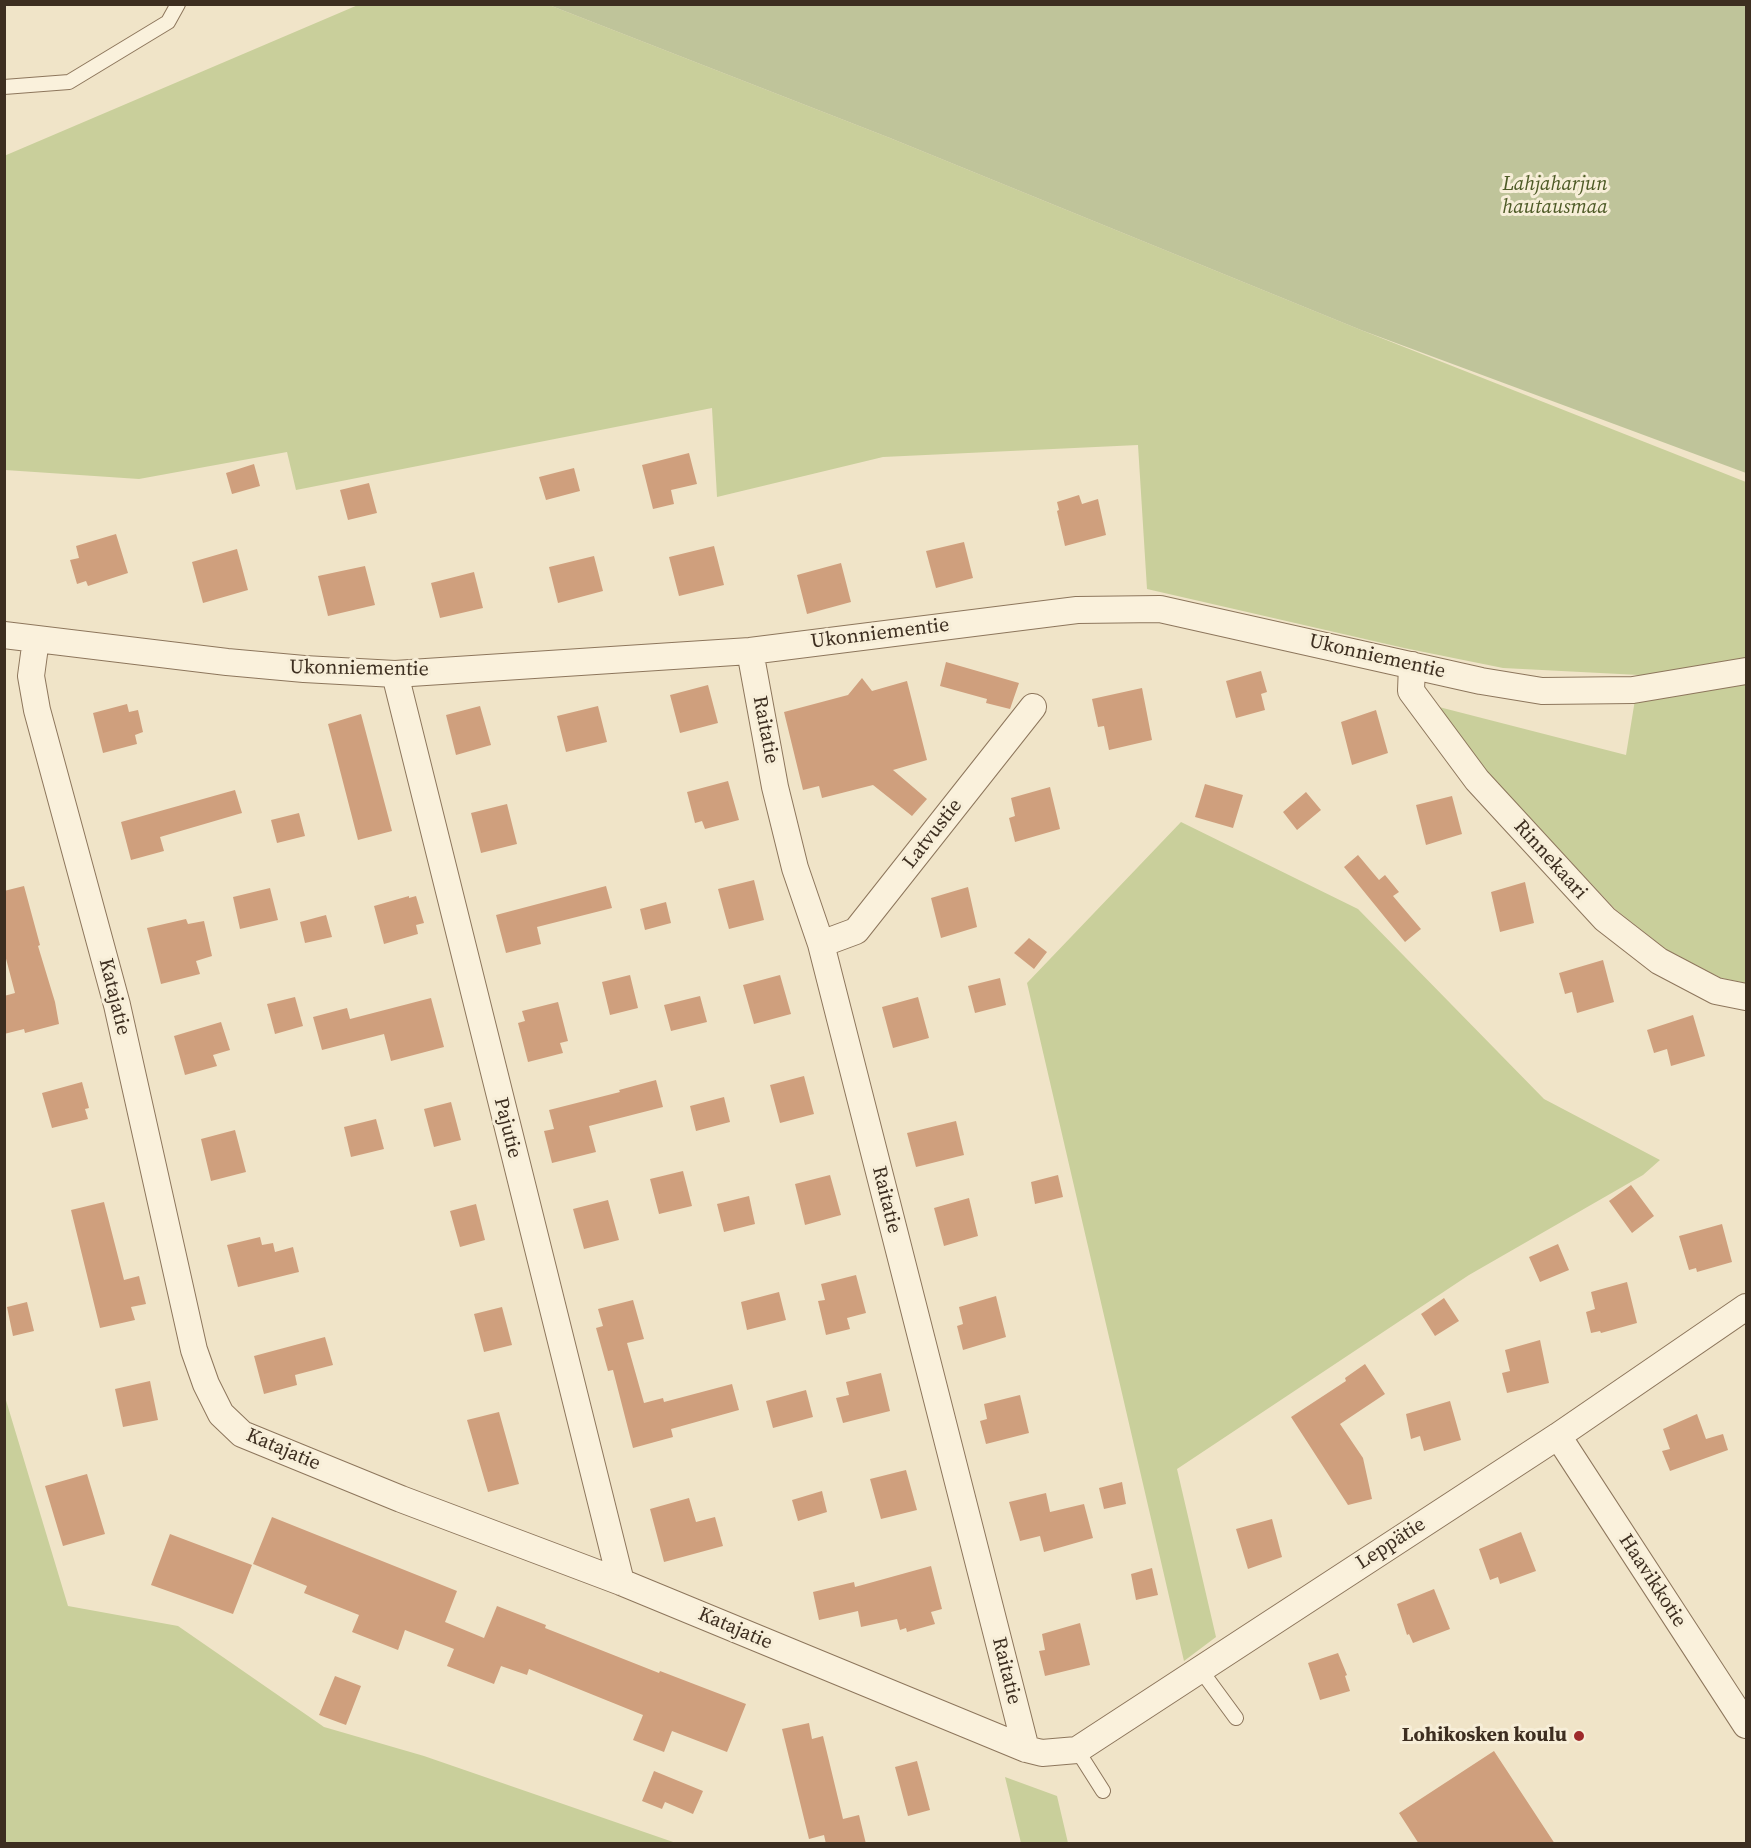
<!DOCTYPE html>
<html>
<head>
<meta charset="utf-8">
<style>
	body { margin:0 }
	#map { position:relative; width:1751px; height:1848px; overflow:hidden; background:#f0e4c8; font-family:"Source Serif 4",serif }
	canvas { display:block }
	.frame { position:absolute; inset:0; border:6px solid #3d2e20; pointer-events:none }
</style>
</head>
<body>
<div id="map">
<canvas width="1751" height="1848"></canvas>
<div class="frame"></div>
</div>
<script>
const c = document.querySelector('canvas').getContext('2d');
c.lineJoin = 'round';
function paint(path, color) { c.fillStyle = color; c.fill(path, 'evenodd'); }
function stroke(path, color, width, dash) { c.strokeStyle = color; c.lineWidth = width; c.lineCap = dash ? 'butt' : 'round'; c.setLineDash(dash || []); c.stroke(path); }
function label(font, color, halo, rows, align = 'center') {
  c.font = font + ' "Source Serif 4",serif'; c.lineWidth = 6; c.setLineDash([]); c.textBaseline = 'middle'; c.strokeStyle = halo; c.fillStyle = color; for (const [text, x, y, turn = 0] of rows) {
    c.save(); c.translate(x, y); c.rotate((+turn || 0) * Math.PI / 180); c.textAlign = isNaN(turn) ? turn : align; if (halo) c.strokeText(text, 0, 0); c.fillText(text, 0, 0); c.restore();
  }
}
paint(new Path2D(`
	M358 5H549L890 138 1361 330 1746 482V983L1721 978 1667 950 1615 909 1487 772 1439 707 1626 755 1639 675 1503 668 1404 648 1147 589 1138 445 883 457 717 497 712 408 296 490 287 452 139 479 5 470 4 156Z
	M1181 822 1358 909 1544 1099 1660 1160 1643 1175 1469 1275 1177 1469 1216 1637 1184 1661 1027 983Z
	M5 1397 68 1606 178 1626 324 1727 424 1756 676 1843H5Z
	M1005 1777 1057 1796 1068 1843H1021Z`), '#c9cf9b');
paint(new Path2D(`
	M549 5H1746V473L1361 330 890 138Z`), '#bfc49a');
paint(new Path2D(`
	M689 453 697 484 671 490 674 504 653 509 642 465Z
	M254 464 260 486 232 494 226 473Z
	M574 468 580 491 546 500 539 477Z
	M369 483 377 513 348 520 340 490Z
	M1079 495 1082 504 1098 499 1106 535 1065 546 1057 511 1059 510 1057 502Z
	M116 534 128 573 88 586 86 581 77 584 70 560 79 558 76 546Z
	M964 542 973 578 936 588 926 551Z
	M714 546 724 585 679 596 669 557Z
	M237 549 248 590 203 603 192 562Z
	M594 556 603 591 558 603 549 567Z
	M841 563 851 602 807 614 797 575Z
	M365 566 375 605 328 616 318 576Z
	M474 572 483 608 440 618 431 583Z
	M946 662 1019 683 1010 709 986 703 987 699 940 686Z
	M1261 671 1267 692 1261 694 1265 710 1236 718 1226 681Z
	M862 678 872 691 907 681 927 760 893 770 927 799 912 816 873 785 822 798 819 786 803 790 784 712 848 695Z
	M708 685 718 723 680 733 670 695Z
	M1142 688 1152 740 1109 750 1104 726 1098 727 1092 699Z
	M127 704 129 712 138 710 143 732 135 735 137 744 103 753 93 713Z
	M480 706 491 745 456 755 446 715Z
	M598 706 607 742 566 752 557 716Z
	M1376 710 1388 753 1352 765 1341 722Z
	M361 714 392 831 358 840 328 724Z
	M728 781 739 820 705 829 702 821 695 823 687 792Z
	M1205 784 1243 795 1233 828 1195 817Z
	M1050 787 1060 829 1015 842 1009 818 1015 816 1011 798Z
	M235 790 242 813 160 837 164 851 131 860 121 822Z
	M1306 792 1321 810 1297 830 1283 812Z
	M1452 796 1462 834 1426 845 1416 805Z
	M507 804 517 844 481 853 471 813Z
	M299 813 305 836 277 843 271 820Z
	M1358 855 1379 880 1385 875 1399 892 1393 896 1421 929 1405 942 1344 867Z
	M754 880 764 920 729 929 718 889Z
	M1525 882 1534 923 1500 932 1491 892Z
	M24 886 40 945 38 946 55 1002 59 1024 25 1033 24 1029 4 1034V996L15 993 4 951V891Z
	M606 886 612 908 537 927 541 944 506 953 496 915Z
	M968 887 977 927 941 938 931 898Z
	M270 888 278 920 240 929 233 897Z
	M409 896V898L416 896 424 923 416 925 418 934 384 944 374 906Z
	M666 902 671 923 645 930 640 909Z
	M326 915 332 937 305 943 300 922Z
	M186 919 188 924 204 921 212 956 196 961 200 974 161 984 147 928Z
	M1029 938 1047 952 1034 969 1014 953Z
	M1603 960 1614 1002 1577 1013 1572 992 1565 994 1559 973Z
	M630 975 638 1008 610 1015 602 982Z
	M780 975 791 1014 754 1024 743 985Z
	M1000 978 1006 1005 975 1013 968 986Z
	M700 996 707 1022 671 1031 664 1005Z
	M295 997 303 1026 275 1034 267 1004Z
	M918 997 929 1038 893 1048 882 1007Z
	M431 998 444 1047 391 1061 384 1034 322 1050 313 1017 347 1008 350 1019Z
	M558 1002 568 1041 560 1043 563 1053 528 1062 518 1023 525 1021 522 1011Z
	M1693 1015 1705 1056 1671 1066 1667 1049 1654 1053 1647 1030Z
	M221 1022 230 1050 213 1055 217 1066 185 1075 174 1036Z
	M804 1076 814 1114 780 1123 770 1085Z
	M656 1080 663 1107 589 1126 596 1152 552 1163 544 1131 554 1129 549 1110 620 1092 619 1090Z
	M82 1082 89 1108 85 1109 88 1119 52 1128 42 1093Z
	M724 1097 730 1122 696 1131 690 1106Z
	M451 1102 461 1140 434 1147 424 1109Z
	M376 1119 384 1149 351 1157 344 1127Z
	M956 1121 964 1155 916 1167 907 1133Z
	M235 1130 246 1172 211 1181 201 1139Z
	M683 1171 692 1206 659 1214 650 1179Z
	M830 1175 841 1215 805 1225 795 1184Z
	M1058 1175 1063 1197 1035 1204 1031 1182Z
	M1631 1185 1654 1216 1632 1233 1609 1201Z
	M749 1196 755 1224 724 1232 717 1204Z
	M969 1198 978 1236 944 1246 934 1208Z
	M608 1200 619 1240 584 1249 573 1209Z
	M104 1202 124 1280 139 1276 146 1304 131 1307 135 1320 100 1328 71 1210Z
	M476 1204 485 1240 460 1247 450 1211Z
	M1722 1224 1732 1262 1697 1272 1696 1268 1689 1270 1679 1236Z
	M260 1237 262 1245 273 1243 275 1252 293 1247 299 1272 238 1287 227 1245Z
	M1558 1244 1569 1270 1540 1282 1529 1257Z
	M856 1275 866 1313 847 1318 850 1329 826 1335 818 1301 825 1300 821 1284Z
	M1627 1282 1637 1323 1601 1333 1600 1331 1591 1333 1586 1312 1595 1309 1591 1292Z
	M779 1292 786 1320 747 1330 741 1302Z
	M996 1296 1006 1337 963 1350 957 1326 963 1324 959 1307Z
	M1444 1298 1459 1321 1435 1336 1421 1314Z
	M633 1300 644 1339 627 1343 644 1403 663 1398 664 1402 732 1384 739 1410 671 1429 673 1437 633 1448 613 1370 608 1371 596 1328 603 1326 598 1309Z
	M27 1302 34 1331 13 1336 7 1307Z
	M502 1307 512 1345 484 1352 474 1314Z
	M325 1337 333 1365 295 1375 297 1385 264 1394 254 1356Z
	M1540 1340 1549 1383 1507 1393 1502 1373 1510 1371 1505 1350Z
	M1365 1364 1385 1394 1340 1424 1363 1458 1372 1499 1348 1505 1291 1417 1346 1381 1345 1378Z
	M881 1373 890 1411 843 1423 836 1398 849 1395 846 1382Z
	M150 1381 158 1420 123 1427 115 1389Z
	M806 1390 813 1417 773 1428 766 1401Z
	M1020 1395 1029 1433 986 1444 980 1421 987 1419 984 1404Z
	M1450 1401 1461 1440 1424 1451 1420 1436 1411 1439 1406 1414Z
	M499 1412 519 1484 488 1492 467 1420Z
	M1697 1414 1706 1439 1723 1434 1728 1450 1670 1471 1662 1451 1670 1449 1663 1429Z
	M906 1470 917 1510 881 1519 870 1479Z
	M87 1474 105 1534 63 1546 45 1486Z
	M1122 1482 1126 1504 1104 1509 1099 1488Z
	M822 1491 827 1512 798 1521 792 1500Z
	M1046 1493 1050 1512 1084 1504 1093 1538 1044 1552 1040 1536 1020 1541 1009 1502Z
	M689 1498 696 1522 715 1517 723 1546 664 1562 650 1509Z
	M272 1517 457 1591 445 1622 484 1638 497 1606 546 1625 545 1628 659 1673 660 1671 746 1704 727 1752 672 1731 664 1752 633 1740 643 1715 529 1669 527 1675 501 1666 494 1684 447 1666 454 1649 405 1630 398 1650 352 1632 359 1615 304 1593 307 1586 253 1564Z
	M1272 1519 1282 1557 1248 1569 1236 1529Z
	M1521 1532 1536 1571 1500 1584 1498 1577 1490 1580 1479 1549Z
	M170 1534 252 1565 233 1614 151 1585Z
	M931 1566 942 1609 931 1612 935 1624 907 1632 906 1628 900 1630 897 1619 861 1627 858 1611 819 1620 813 1592 854 1582 855 1587Z
	M1152 1568 1158 1595 1136 1600 1131 1574Z
	M1434 1589 1450 1629 1413 1643 1409 1634 1407 1635 1397 1604Z
	M1080 1623 1090 1665 1045 1676 1039 1651 1045 1650 1042 1634Z
	M1338 1653 1347 1675 1345 1676 1350 1691 1320 1700 1308 1663Z
	M335 1676 361 1686 346 1725 319 1715Z
	M809 1723 812 1739 823 1736 843 1819 859 1815 866 1844H826L824 1835 809 1839 782 1729Z
	M1494 1751 1555 1844H1419L1399 1813Z
	M917 1761 930 1810 908 1816 895 1767Z
	M654 1771 703 1791 693 1814 665 1802 662 1809 642 1801Z`), '#cf9f7d');
const lane = new Path2D(`
	M4 87 69 82 168 22 178 4
	M1200 1669 1236 1718
	M1077 1750 1103 1791`);
const street = new Path2D(`
	M4 635 227 662 304 669 395 674 750 651 1077 610 1160 609 1481 681 1542 691 1633 690 1746 671
	M36 639 31 676 37 710 117 1005 194 1350 206 1384 221 1414 242 1434 401 1499 621 1582 1026 1749 1042 1753 1077 1750 1558 1436 1746 1307
	M750 651 775 787 795 868 821 944 1026 1749
	M1412 665 1411 691 1477 780 1605 919 1659 961 1716 991 1746 997
	M395 674 621 1582
	M821 944 856 931 1033 707
	M1558 1436 1746 1725`);
stroke(lane, '#8d765c', 16);
stroke(street, '#8d765c', 28);
stroke(lane, '#faf1dc', 14);
stroke(street, '#faf1dc', 26);
for (const [x, y, r, color] of [
	[1579,1736,6,"#9e2a2b"]
]) { const dot = new Path2D(); dot.arc(x, y, r, 0, 2 * Math.PI); c.fillStyle = color; c.fill(dot); stroke(dot, '#f7eed8', 2); }
label('italic 20px', '#4d5a26', '#f7eed8', [
	["Lahjaharjun",1555,185],
	["hautausmaa",1555,208]
]);
label('20px', '#3d2e20', '#f7eed8', [
	["Ukonniementie",880,634,-7],
	["Ukonniementie",1377,657,13],
	["Ukonniementie",359,669,1],
	["Raitatie",765,730,79],
	["Latvustie",933,834,-52],
	["Rinnekaari",1550,860,48],
	["Katajatie",114,997,76],
	["Pajutie",507,1128,76],
	["Raitatie",886,1200,76],
	["Katajatie",283,1450,23],
	["Leppätie",1391,1544,-33],
	["Haavikkotie",1652,1581,57],
	["Katajatie",735,1629,23],
	["Raitatie",1006,1671,76]
]);
label('bold 20px', '#3d2e20', '#f7eed8', [
	["Lohikosken koulu",1567,1736]
], 'right');
</script>
</body>
</html>
